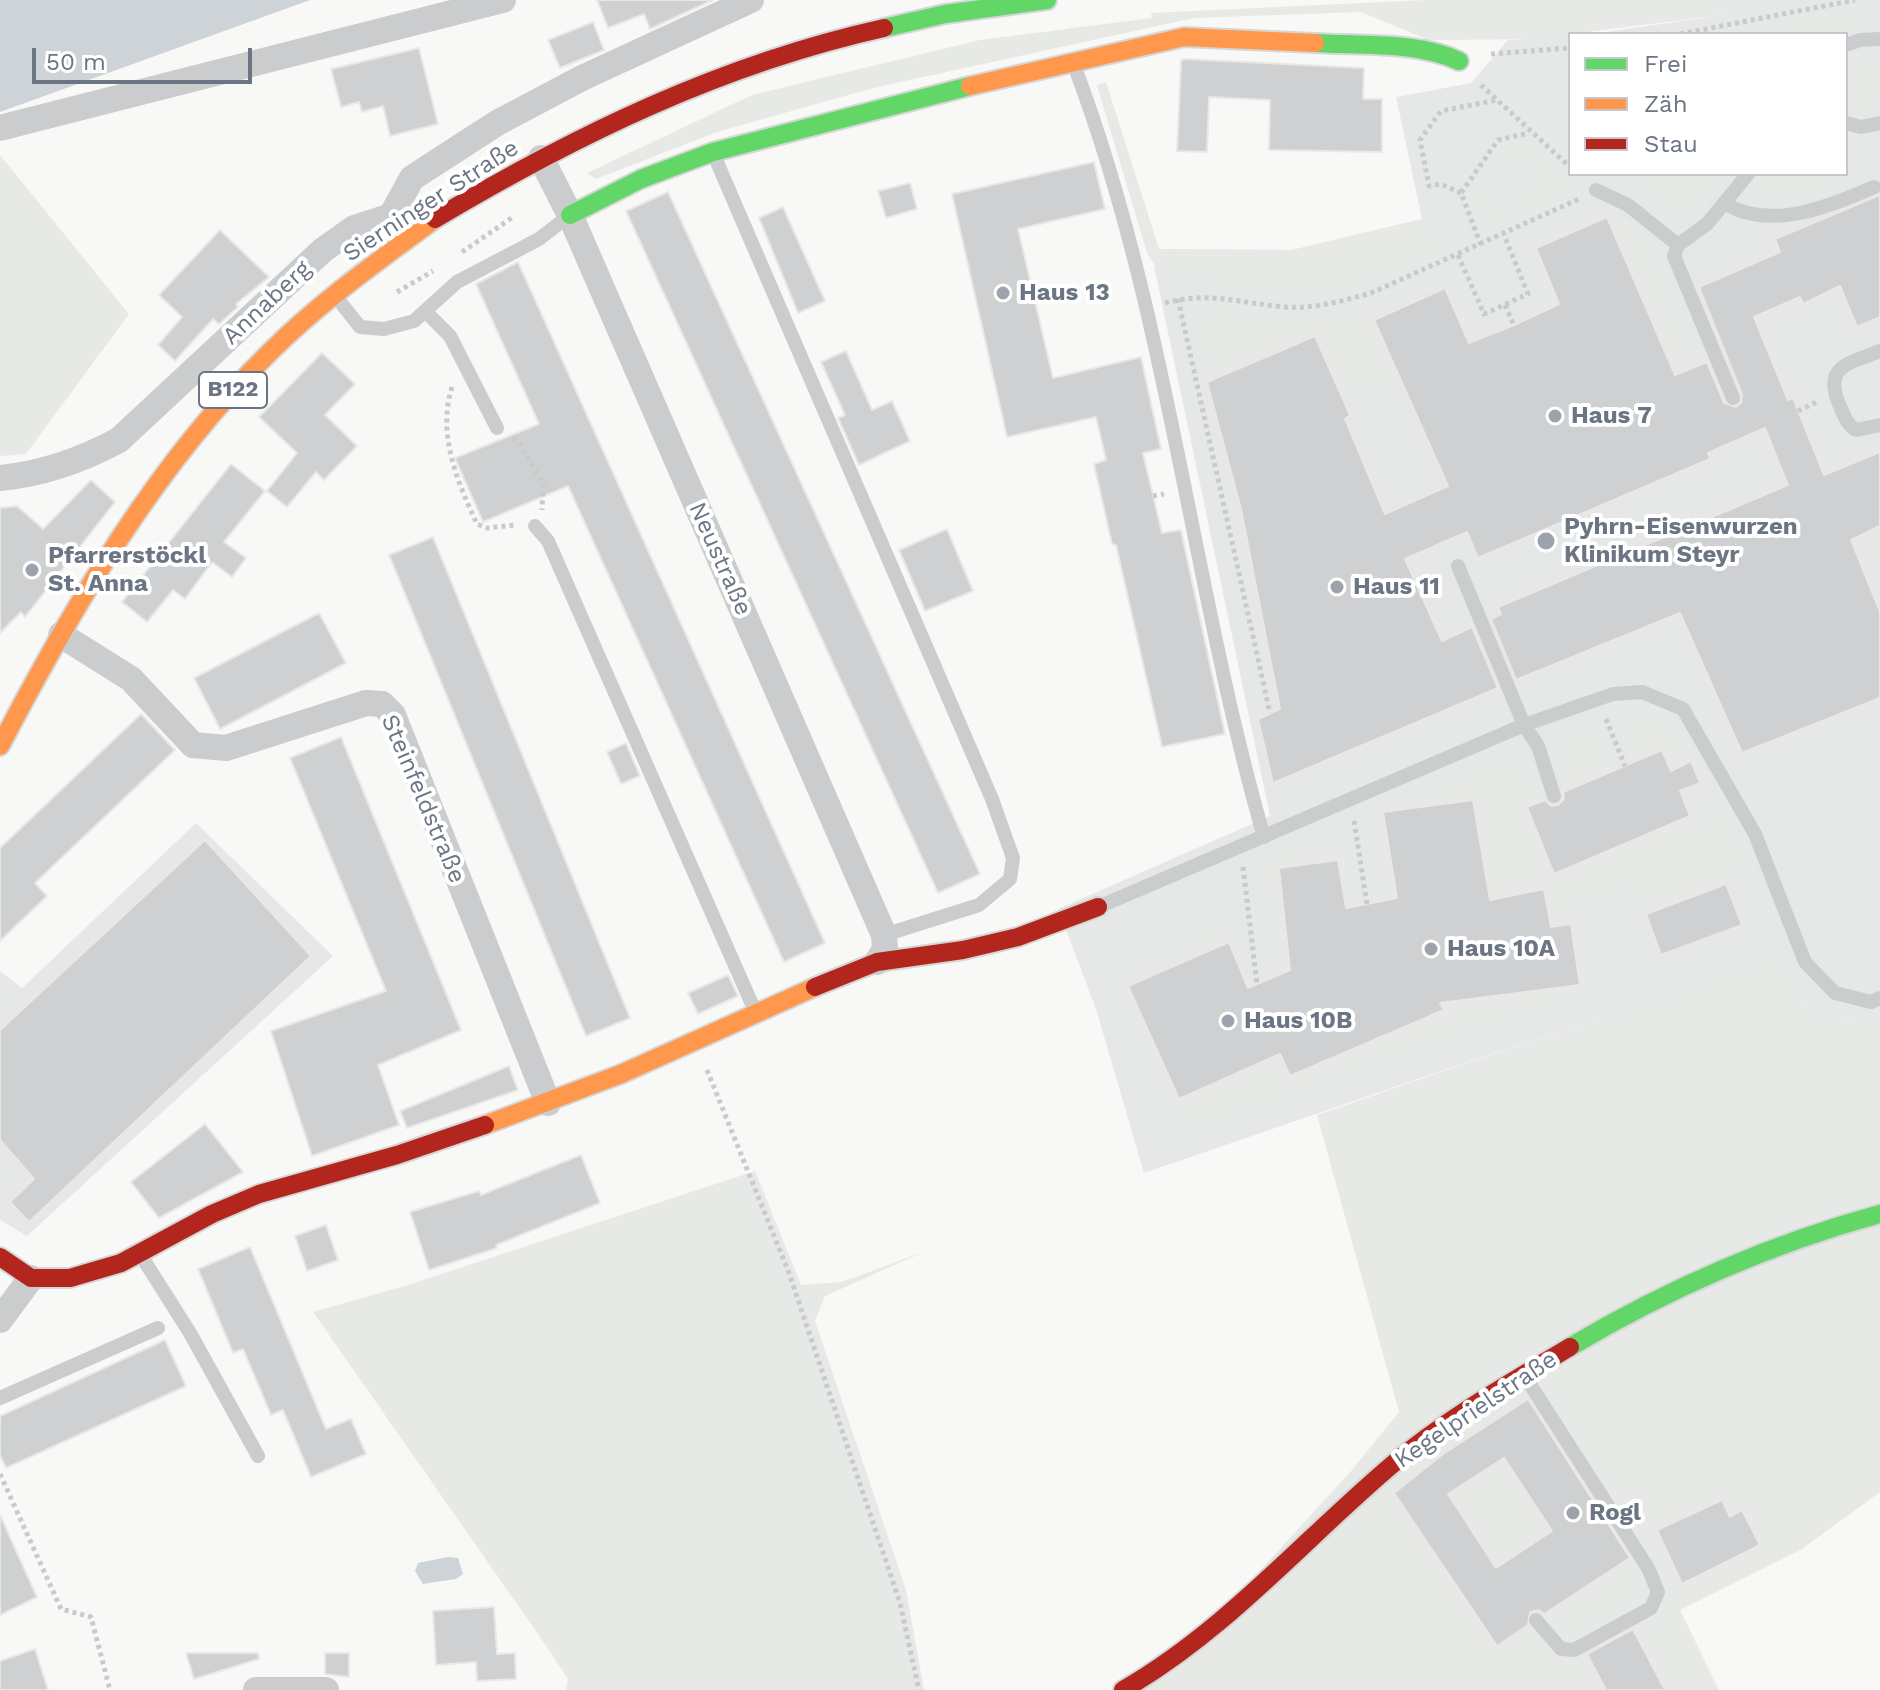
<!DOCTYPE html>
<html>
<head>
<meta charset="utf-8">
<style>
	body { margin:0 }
	#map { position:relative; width:1880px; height:1690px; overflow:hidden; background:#f8f8f7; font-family:"Work Sans",sans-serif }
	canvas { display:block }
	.legend { position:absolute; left:1568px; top:32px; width:280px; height:144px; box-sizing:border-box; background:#fff; border:2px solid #c4c8ce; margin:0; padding:10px 14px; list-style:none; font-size:24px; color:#6b7584 }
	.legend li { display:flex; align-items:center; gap:16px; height:40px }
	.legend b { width:40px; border:2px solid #c4c8ce }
	.scale { position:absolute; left:32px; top:48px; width:220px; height:36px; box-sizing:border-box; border:4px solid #6b7584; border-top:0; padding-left:10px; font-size:24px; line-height:28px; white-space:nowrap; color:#6b7584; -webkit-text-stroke:6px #fff; paint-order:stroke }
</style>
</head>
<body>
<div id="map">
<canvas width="1880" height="1690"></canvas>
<ul class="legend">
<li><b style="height:10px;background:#63d668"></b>Frei</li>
<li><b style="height:10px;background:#ff974d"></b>Zäh</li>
<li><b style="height:10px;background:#b3261e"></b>Stau</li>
</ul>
<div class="scale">50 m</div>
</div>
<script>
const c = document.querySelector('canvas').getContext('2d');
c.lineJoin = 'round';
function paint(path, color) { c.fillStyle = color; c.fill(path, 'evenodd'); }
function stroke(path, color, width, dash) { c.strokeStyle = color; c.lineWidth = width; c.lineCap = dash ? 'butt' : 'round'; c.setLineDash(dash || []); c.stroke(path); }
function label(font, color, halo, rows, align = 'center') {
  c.font = font + ' "Work Sans",sans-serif'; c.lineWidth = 8; c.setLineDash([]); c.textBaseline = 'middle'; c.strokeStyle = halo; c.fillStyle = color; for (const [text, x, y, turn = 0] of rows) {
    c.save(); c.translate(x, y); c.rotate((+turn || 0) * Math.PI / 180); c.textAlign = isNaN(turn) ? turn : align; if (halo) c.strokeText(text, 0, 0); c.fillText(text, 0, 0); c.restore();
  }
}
paint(new Path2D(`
	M1791 0H1880V1016L1866 1021 1833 1016 1808 1004 1782 954 1144 1173 1096 1009 1058 909 1270 816 1154 266 1158 249 1292 250 1422 219 1396 97 1471 83 1508 40 1570 37V174H1846V34H1591L1724 15Z
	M196 823 333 956 27 1236 0 1220V971L22 988Z`), '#e6e8e8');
paint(new Path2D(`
	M1427 0H1799L1724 15 1570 34V37L1555 39 1429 40 1361 12 1194 18 873 88 717 132 596 179 587 173 752 95 980 40 1152 18 1151 13Z
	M1880 0V29L1843 34H1699Z
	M1862 49 1880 50V110L1869 114 1846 109V57Z
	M1484 69 1570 152V164L1477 77Z
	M1106 82 1159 249 1292 250 1422 219 1426 230 1466 221 1475 242C1414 268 1351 304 1282 300 1262 298 1241 291 1221 288 1190 283 1164 283 1147 253L1097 85Z
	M1846 135 1864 142 1878 171 1853 186 1809 202 1762 205 1750 197 1749 185 1758 174H1846Z
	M1531 140C1546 155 1590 183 1563 203L1482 238 1472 218 1467 190 1479 175 1488 172 1499 179 1493 189 1509 200 1527 174 1511 164 1504 172 1493 165 1492 155 1502 143Z
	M0 155 129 314 26 454 0 456Z
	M1644 174H1733C1698 221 1687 231 1636 196Z
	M1597 204C1658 219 1674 301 1695 351L1686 356 1691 368 1675 375 1607 217 1518 254 1511 238 1584 205Z
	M1455 262 1462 278 1386 310 1380 293Z
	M1544 269 1569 327 1550 335 1536 299C1546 291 1543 283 1538 272Z
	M1368 299 1401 380 1344 404 1314 336 1207 382 1194 328 1209 306C1234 297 1265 311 1292 312 1317 313 1344 306 1368 299Z
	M1465 307 1476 327 1488 326 1479 365 1454 312Z
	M1880 526V576L1875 563 1861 568 1851 540Z
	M1641 703C1680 706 1693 748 1710 778L1700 783 1691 761 1671 771 1662 750 1631 763 1610 712Z
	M1597 717 1619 769 1563 792 1549 749 1551 739Z
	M1519 751 1529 757 1542 801 1527 808 1554 874 1690 816 1694 824 1726 810 1732 814 1772 915 1764 927 1744 875 1646 914 1629 894 1580 912 1601 980 1580 985 1584 999 1202 1130H1185L1172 1122C1149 1075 1125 1028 1122 975L1157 974 1129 987 1179 1099 1280 1054 1290 1076 1443 1010 1439 1000 1580 985 1571 925 1551 927 1472 904 1487 882 1473 800 1383 812 1397 898 1380 901 1373 813 1388 801Z
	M1293 839 1302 861 1344 845 1357 906 1346 908 1338 860 1279 868 1290 970 1268 979 1266 920 1259 916 1269 911 1264 887 1255 883 1252 855Z
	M1229 871 1231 875 1219 881 1229 942 1202 954 1193 930 1213 922 1202 890 1182 897 1181 894Z
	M1782 953 1808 1004C1831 1015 1855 1025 1880 1016V1492L1802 1549 1680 1610 1719 1690H1130L1234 1599 1352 1470 1399 1412 1317 1115Z
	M755 1171 801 1285 842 1282 926 1251 825 1296 815 1321 906 1590 924 1690H566L568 1679 538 1634 313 1312 408 1285Z`), '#e6e9e5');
paint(new Path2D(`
	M0 0H310L0 112Z
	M448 1557 458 1558 463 1574 456 1579 423 1584 415 1571 418 1563Z`), '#ced3d7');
const building = new Path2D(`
	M597 0H713L650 29 644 14 608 28Z
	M593 22 604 50 560 68 548 40Z
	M419 48 438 124 390 136 383 106 362 112 359 102 341 107 331 69Z
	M1186 59 1364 68 1363 99H1382V152L1269 150 1270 100 1209 97 1207 152 1177 151 1181 60Z
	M1094 162 1105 209 1018 229 1053 378 1141 357 1161 449 1143 453 1162 533 1181 530 1225 734 1162 747 1116 545 1112 544 1094 464 1106 460 1096 417 1007 437 952 194Z
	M910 183 917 209 886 218 878 191Z
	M668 192 980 874 938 893 626 211Z
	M1880 195V317L1857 327 1840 286 1803 304 1800 297 1754 317 1788 400 1793 398 1824 475 1880 452V526L1851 540 1880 612V698L1742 753 1680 613 1516 680 1491 619 1501 614 1498 607 1788 485 1765 428 1708 453 1710 459 1478 558 1467 532 1405 559 1442 641 1472 627 1498 688 1273 783 1258 719 1280 709 1241 509 1207 382 1315 336 1350 415 1345 419 1385 514 1448 486 1374 320 1445 288 1469 343 1514 325 1559 304 1536 248 1607 217 1675 375 1707 362 1724 403 1736 407 1741 403 1742 394 1699 287 1780 252 1775 239Z
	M783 207 825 301 798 313 759 218Z
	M220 230 269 277 236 304 238 307 219 324 213 319 175 361 158 345 182 317 159 295Z
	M518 262 825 943 784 962 568 486 483 522 455 458 539 424 476 284Z
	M846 351 872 410 892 401 910 441 859 465 838 418 845 415 821 362Z
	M322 353 355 384 325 415 357 446 324 480 316 472 287 507 267 491 297 453 259 417Z
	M231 464 265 491 224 542 246 558 232 577 212 562 185 599 173 590 147 622 122 602Z
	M91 480 115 502 25 617 21 612 0 633V508L17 506 43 529Z
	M947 529 973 591 925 611 899 550Z
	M433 537 630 1018 586 1036 389 555Z
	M319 613 346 663 220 729 194 678Z
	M141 714 175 750 35 883 47 896 0 941V848Z
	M341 737 461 1030 378 1065 399 1125 312 1156 271 1031 386 991 290 758Z
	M626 743 640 776 621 784 607 752Z
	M1662 750 1671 771 1691 761 1700 783 1680 791 1690 816 1554 874 1527 807 1545 800 1551 806 1558 805 1564 799 1563 792Z
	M1473 800 1490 900 1544 889 1551 927 1571 924 1580 985 1440 1003 1444 1010 1290 1076 1280 1054 1179 1099 1128 986 1229 942 1248 988 1290 970 1279 868 1338 860 1346 908 1397 898 1383 812Z
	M205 840 311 956 29 1222 10 1202 34 1179 0 1140V1030Z
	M1726 884 1742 925 1661 955 1646 914Z
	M728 975 738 996 698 1014 688 993Z
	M509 1066 518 1090 407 1128 400 1111Z
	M205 1124 243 1172 159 1218 131 1182Z
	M581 1155 600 1203 496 1245 497 1248 429 1270 410 1212 479 1191 481 1195Z
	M326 1225 338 1260 307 1271 295 1236Z
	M250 1247 326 1429 351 1419 366 1454 311 1477 283 1410 271 1415 243 1349 233 1353 198 1269Z
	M165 1340 186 1386 6 1468 0 1455V1416Z
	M1528 1399 1630 1558 1544 1614 1539 1610 1530 1612 1528 1625 1497 1646 1394 1493 1443 1454ZM1504 1458 1552 1531 1496 1568 1448 1494Z
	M1722 1500 1730 1517 1742 1510 1760 1545 1682 1584 1657 1530Z
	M0 1515 37 1597 0 1615Z
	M494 1607 497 1654 515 1653 516 1679 477 1681 476 1662 436 1665 433 1611Z
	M1633 1629 1665 1690H1606L1587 1654Z
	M35 1649 48 1690H0V1661Z
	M186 1653H258L259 1659 194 1679Z
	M325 1653H349V1677L325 1674Z`);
paint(building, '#cfd0d1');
stroke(building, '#e8e8e6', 2);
const fast = new Path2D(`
	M884 28 945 14 1047 0
	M1315 43C1361 46 1416 41 1459 61
	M570 215 641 179 713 152 970 86
	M1570 1347C1668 1289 1770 1244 1880 1214`);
const slow = new Path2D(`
	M970 86 1184 37 1315 43
	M0 746C74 605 155 465 270 352 320 302 378 261 435 219
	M485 1125 621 1074 815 987`);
const jam = new Path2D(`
	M435 219C576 135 722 64 884 28
	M815 987 877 962 963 950 1018 937 1098 907
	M0 1257 31 1278H70L121 1263 212 1214 259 1194 397 1155 485 1125
	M1123 1690C1227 1630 1302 1541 1393 1464 1446 1419 1510 1383 1570 1347`);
stroke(fast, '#d5d6d6', 22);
stroke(slow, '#d5d6d6', 22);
stroke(jam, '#d5d6d6', 22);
stroke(new Path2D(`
	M1680 34 1855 0
	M1491 54 1570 48
	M1481 85 1570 167
	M1461 193 1441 184 1429 186 1420 140 1441 111 1497 100
	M1481 245 1461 193 1498 140 1529 133
	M462 252 513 217
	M1458 255 1484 314 1528 294 1504 235
	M397 292 433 271
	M1178 299 1270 713
	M1165 303C1207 291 1241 303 1284 307 1313 309 1343 301 1371 293L1579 199
	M1505 305 1514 325
	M452 387C437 434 457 481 477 524L487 528 515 525
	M1798 411 1819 401
	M513 438 519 442 543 484 542 510
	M1153 496 1164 494
	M1606 719 1625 766
	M1354 821 1367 904
	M1243 867 1257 984
	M707 1070 789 1273 900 1603 919 1690
	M0 1474 61 1609 91 1617 110 1690`), '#c9cacb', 5, [4, 4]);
stroke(new Path2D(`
	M1846 45 1860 40 1880 39
	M1074 65C1168 313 1191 583 1264 837
	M1846 123 1861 127 1880 123
	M713 153 992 799 1013 858 1010 879 979 905 884 935
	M1596 190 1628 205 1678 245
	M1726 204C1771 231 1831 206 1874 187
	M337 298 360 327 384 329 414 321 457 282 539 239 570 215
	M427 313 450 336 497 428
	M1880 351C1849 364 1823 365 1839 404 1844 415 1846 424 1856 430L1880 425
	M1733 398 1674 256 1678 245 1707 224 1748 174
	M535 526 548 541 755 1011
	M1458 566 1524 725 1538 746 1554 796
	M1098 907 1524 725 1613 694 1642 692 1683 709 1755 834 1805 962 1835 993 1871 1002 1880 998
	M140 1254 190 1333 258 1456
	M1524 1375 1648 1568 1658 1592 1651 1608 1574 1650 1561 1649 1536 1620
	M0 1398 158 1328`), '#cbcccd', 14);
stroke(new Path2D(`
	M0 128 503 0
	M541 158 570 215 884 935 885 949 877 962
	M391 216 412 178 497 123 582 78 751 0
	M0 478C42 474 82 460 119 440L323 250 354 228 391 216
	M61 635 131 679 193 745 226 748 366 703 382 704 393 715 548 1103
	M0 1320 31 1278
	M256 1690H326`), '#cbcccd', 26);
stroke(fast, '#63d668', 18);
stroke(slow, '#ff974d', 18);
stroke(jam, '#b3261e', 18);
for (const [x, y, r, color] of [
	[1003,293,8,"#9ca3ac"],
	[1555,416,8,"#9ca3ac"],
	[1546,541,10,"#9ca3ac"],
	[32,570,8,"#9ca3ac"],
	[1337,587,8,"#9ca3ac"],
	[1431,949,8,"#9ca3ac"],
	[1228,1021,8,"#9ca3ac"],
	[1573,1513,8,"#9ca3ac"]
]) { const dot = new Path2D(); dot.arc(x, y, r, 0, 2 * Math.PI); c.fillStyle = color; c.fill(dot); stroke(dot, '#fff', 3); }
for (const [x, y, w] of [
	[233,390,68]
]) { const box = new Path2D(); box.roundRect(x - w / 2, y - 18, w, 36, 6); c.fillStyle = '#fff'; c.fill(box); stroke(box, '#6b7584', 2); }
label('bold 22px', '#6b7584', null, [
	["B122",233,390]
]);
label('24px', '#6b7584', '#fff', [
	["Sierninger Straße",431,201,-33],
	["Annaberg",267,303,-43],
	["Neustraße",720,559,66],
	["Steinfeldstraße",423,799,67],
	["Kegelprielstraße",1476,1410,-34]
]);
label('bold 24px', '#6b7584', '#fff', [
	["Haus 13",1019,293],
	["Haus 7",1571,416],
	["Pyhrn-Eisenwurzen",1564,527],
	["Klinikum Steyr",1564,555],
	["Pfarrerstöckl",48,556],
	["St. Anna",48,584],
	["Haus 11",1353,587],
	["Haus 10A",1447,949],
	["Haus 10B",1244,1021],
	["Rogl",1589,1513]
], 'left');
</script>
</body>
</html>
